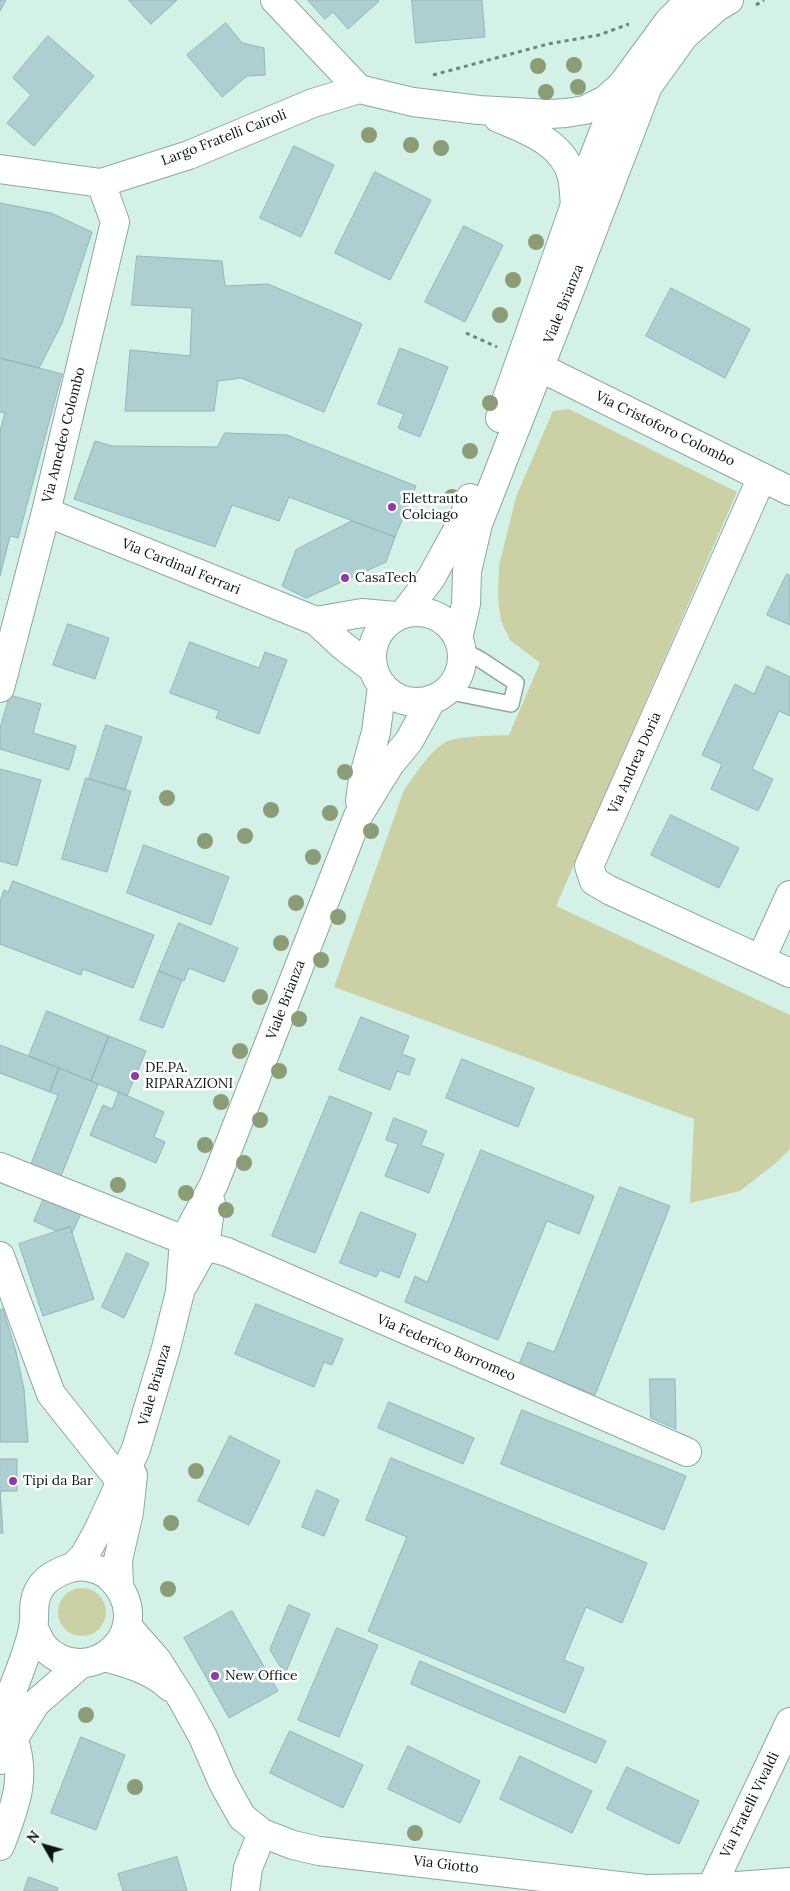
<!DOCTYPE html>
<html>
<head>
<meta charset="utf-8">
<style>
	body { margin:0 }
	#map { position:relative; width:790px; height:1891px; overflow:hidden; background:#d3f1e6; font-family:Lora,serif }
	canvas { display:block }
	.north { position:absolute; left:20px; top:1821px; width:50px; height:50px; -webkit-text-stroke:4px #fff; paint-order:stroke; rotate:308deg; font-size:14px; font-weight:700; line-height:20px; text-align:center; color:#0b1612 }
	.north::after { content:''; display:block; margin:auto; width:18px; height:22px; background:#0b1612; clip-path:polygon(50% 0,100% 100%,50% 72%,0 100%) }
</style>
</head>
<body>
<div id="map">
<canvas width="790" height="1891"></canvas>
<div class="north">N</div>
</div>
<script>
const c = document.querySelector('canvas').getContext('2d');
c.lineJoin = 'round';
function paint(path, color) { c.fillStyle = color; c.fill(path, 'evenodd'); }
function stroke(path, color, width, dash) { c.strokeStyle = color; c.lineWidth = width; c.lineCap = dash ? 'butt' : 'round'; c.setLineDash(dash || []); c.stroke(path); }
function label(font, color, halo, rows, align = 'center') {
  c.font = font + ' Lora,serif'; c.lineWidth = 5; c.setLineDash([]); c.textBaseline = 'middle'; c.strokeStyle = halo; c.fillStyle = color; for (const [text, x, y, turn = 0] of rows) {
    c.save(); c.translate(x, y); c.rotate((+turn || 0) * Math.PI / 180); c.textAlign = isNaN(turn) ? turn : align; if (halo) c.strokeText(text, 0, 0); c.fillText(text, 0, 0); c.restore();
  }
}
paint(new Path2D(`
	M569 409 737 492 556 906 790 1015V1149L776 1163 740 1191 690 1203 694 1119 334 987 404 790C416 774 427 754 444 743 456 735 494 736 509 735L540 663 510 640 501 621 498 598 499 566 516 497 553 411Z
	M58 1612a24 24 0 1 1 48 0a24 24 0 1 1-48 0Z`), '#ccd1a5');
const building = new Path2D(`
	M0 0H6L0 11Z
	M129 0H177L151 24Z
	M308 0H378L379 1 348 29 333 12 325 19Z
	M412 0H482L485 37 416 43Z
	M226 23 242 43 264 48 265 75 247 76 222 97 187 55Z
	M48 36 94 76 34 146 7 123 31 95 13 78Z
	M294 146 334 165 301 237 260 218Z
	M375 172 431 200 390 280 335 253Z
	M0 203 51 213 92 232 62 323 39 368 0 358Z
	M464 226 503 245 465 322 425 302Z
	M137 256 222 261 225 286 268 284 362 324 324 412 241 378 218 381 214 411H125L130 350 190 356 192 308 132 305Z
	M671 288 750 329 725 378 646 336Z
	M400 348 448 367 420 437 398 428 404 414 378 404Z
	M0 358 62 374 18 538 10 536 0 576V431L5 413 0 412Z
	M225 433 287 435 416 486 395 537 289 497 279 521 232 505 215 547 74 499 95 441 112 446 217 447Z
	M352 521 395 537 386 562 306 598 282 586 296 550Z
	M787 574 790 576V625L767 615Z
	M68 624 109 638 95 679 53 665Z
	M190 642 259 668 265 652 287 660 259 734 216 718 219 711 170 693Z
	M767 666 790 677V716L779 711 752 769 773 779 758 811 711 789 722 764 702 755 735 684 754 694Z
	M10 695 41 704 33 733 76 746 69 770 0 749V729Z
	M106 725 142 737 125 790 89 779Z
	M0 769 41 780 17 866 0 861Z
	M86 778 131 791 107 872 62 859Z
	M671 815 739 848 719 888 651 855Z
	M144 845 229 877 211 925 127 893Z
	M13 881 154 935 133 988 83 969 81 975 0 944V902L4 890 8 892Z
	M179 923 238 948 224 982 189 968 184 981 159 971Z
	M159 971 182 980 163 1028 140 1020Z
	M47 1011 109 1036 91 1081 29 1056Z
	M361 1017 409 1036 402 1054 415 1059 409 1075 397 1071 390 1090 339 1070Z
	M109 1036 146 1051 127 1096 91 1081Z
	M0 1045 59 1068 50 1092 0 1073Z
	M462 1059 534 1088 518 1127 446 1098Z
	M59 1068 98 1084 61 1176 31 1164 58 1095 50 1092Z
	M119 1092 164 1112 154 1137 165 1142 156 1163 90 1135 103 1105 112 1109Z
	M330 1096 372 1113 315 1253 272 1236Z
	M394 1118 427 1131 421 1145 444 1154 429 1193 385 1176 398 1144 386 1140Z
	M481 1150 594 1196 579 1234 547 1221 498 1340 405 1302 415 1276 427 1282Z
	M620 1187 670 1206 595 1395 519 1364 528 1342 554 1352Z
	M47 1192 84 1207 72 1233 70 1227 56 1231 34 1221Z
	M361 1212 416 1234 399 1278 380 1270 376 1277 340 1263Z
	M70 1227 94 1299 43 1316 19 1244Z
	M127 1253 149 1263 124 1318 102 1307Z
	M256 1304 343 1339 332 1365 324 1362 314 1387 235 1354Z
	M3 1309 16 1352 24 1389 28 1442H0V1310Z
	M650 1379H675L676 1429 651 1418Z
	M389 1402 474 1438 463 1464 378 1428Z
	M522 1410 686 1476 664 1530 501 1464Z
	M230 1436 280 1461 249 1525 198 1501Z
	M391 1458 647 1563 622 1623 586 1607 564 1660 584 1668 565 1713 368 1631 407 1537 366 1520Z
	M0 1459H17V1491H0Z
	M317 1490 339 1500 324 1536 302 1527Z
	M0 1491 3 1533H0Z
	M289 1605 310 1614 285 1674 270 1650Z
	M232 1611 278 1691 229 1718 184 1638Z
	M337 1628 378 1645 339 1737 298 1720Z
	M420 1661 606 1741 596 1763 411 1684Z
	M290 1731 363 1765 343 1808 270 1773Z
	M81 1737 125 1755 96 1830 51 1813Z
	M408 1746 480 1781 460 1823 388 1789Z
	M520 1756 592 1791 572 1833 500 1799Z
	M627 1767 699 1801 679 1844 607 1809Z
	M177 1857 187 1891H123L118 1874Z
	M29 1877 58 1888 57 1891H24Z`);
paint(building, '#aecfd1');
stroke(building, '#94b4b6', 1);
const lane = new Path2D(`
	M446 691 511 704 516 683 481 660 461 649`);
const street = new Path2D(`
	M275 0 359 89
	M359 89 413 102 479 110 550 114 566 113 585 110 605 100 622 85
	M498 118C527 130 564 143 572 177 574 186 574 196 575 205
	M0 169 101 183 189 155 313 103 359 89
	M539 367 790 491
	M762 477 589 866 594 881 609 890 790 973
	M46 512 316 621 343 646 372 668
	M316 621 362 613 395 616
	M0 688 46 512 115 222 101 183
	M761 959 790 895
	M0 1167 184 1240
	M205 1246 227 1252 687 1452
	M0 1256 51 1394 121 1482
	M127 1626 157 1660 182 1699 203 1737 223 1783 242 1817 262 1833 293 1845 319 1851 645 1889 711 1888 790 1882
	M104 1657C127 1663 152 1670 170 1687
	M0 1846C14 1809 27 1780 14 1740
	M245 1891 248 1868 262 1833
	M711 1891V1888L790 1722`);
const secondary = new Path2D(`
	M500 418 575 205 622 85 669 21 690 0
	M405 612 431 578 463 520 470 498
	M372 657a45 45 0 1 1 90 0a45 45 0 1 1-90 0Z
	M458 639 466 604 467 571 478 524 568 295 648 86 684 36 717 7 729 0
	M360 801 363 779 376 732 382 687
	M184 1284 205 1246 211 1203
	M73 1567 84 1556 98 1531 136 1449 166 1348 180 1292 184 1240 214 1184 358 816 390 764 409 741 432 699
	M119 1586 118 1560 129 1512 133 1475
	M0 1722C10 1694 27 1658 33 1629 36 1614 31 1603 40 1588 46 1578 56 1573 67 1569 80 1564 99 1567 110 1577 162 1628 90 1694 44 1647 40 1642 37 1634 33 1627
	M0 1760 36 1703 82 1663`);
stroke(lane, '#8ca99e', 18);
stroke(street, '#8ca99e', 30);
stroke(secondary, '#8ca99e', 30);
stroke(new Path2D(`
	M756 5 764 0
	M433 75 548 44 599 35 629 24
	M466 333 497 347`), '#6f847d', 3, [4, 4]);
stroke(lane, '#fff', 15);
stroke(street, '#fff', 28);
stroke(secondary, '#fff', 28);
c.fillStyle = '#8c9c77';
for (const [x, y] of [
	[574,65],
	[538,66],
	[578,87],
	[546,92],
	[369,135],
	[411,145],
	[441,148],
	[536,242],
	[513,280],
	[500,315],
	[490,403],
	[470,451],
	[452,497],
	[345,772],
	[167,798],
	[271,810],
	[330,813],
	[371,831],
	[245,836],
	[205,841],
	[313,857],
	[296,903],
	[338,917],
	[281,943],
	[321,960],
	[260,997],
	[299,1019],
	[240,1051],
	[279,1071],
	[221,1102],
	[260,1120],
	[205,1145],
	[244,1163],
	[118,1185],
	[186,1193],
	[226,1210],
	[196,1471],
	[171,1523],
	[168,1589],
	[86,1715],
	[135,1787],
	[415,1833]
]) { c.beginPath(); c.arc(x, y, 8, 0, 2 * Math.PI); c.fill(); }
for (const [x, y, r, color] of [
	[392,507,5,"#8f3ba9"],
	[345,578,5,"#8f3ba9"],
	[135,1076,5,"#8f3ba9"],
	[13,1481,5,"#8f3ba9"],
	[215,1676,5,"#8f3ba9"]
]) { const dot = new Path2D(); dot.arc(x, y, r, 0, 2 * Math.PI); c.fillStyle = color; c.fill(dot); stroke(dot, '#fff', 2); }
label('14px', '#0b1612', '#fff', [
	["Largo Fratelli Cairoli",224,138,-21],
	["Viale Brianza",564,304,-68],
	["Via Cristoforo Colombo",665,429,26],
	["Via Amedeo Colombo",64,435,-76],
	["Via Cardinal Ferrari",181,567,22],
	["Via Andrea Doria",635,763,-66],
	["Viale Brianza",286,1000,-69],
	["Via Federico Borromeo",446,1348,23],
	["Viale Brianza",155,1385,-74],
	["Via Fratelli Vivaldi",750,1805,-64],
	["Via Giotto",446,1865,7]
]);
label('14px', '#0b1612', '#fff', [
	["Elettrauto",402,499],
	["Colciago",402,515],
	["CasaTech",355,578],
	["DE.PA.",145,1068],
	["RIPARAZIONI",145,1084],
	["Tipi da Bar",23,1481],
	["New Office",225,1676]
], 'left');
</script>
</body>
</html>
